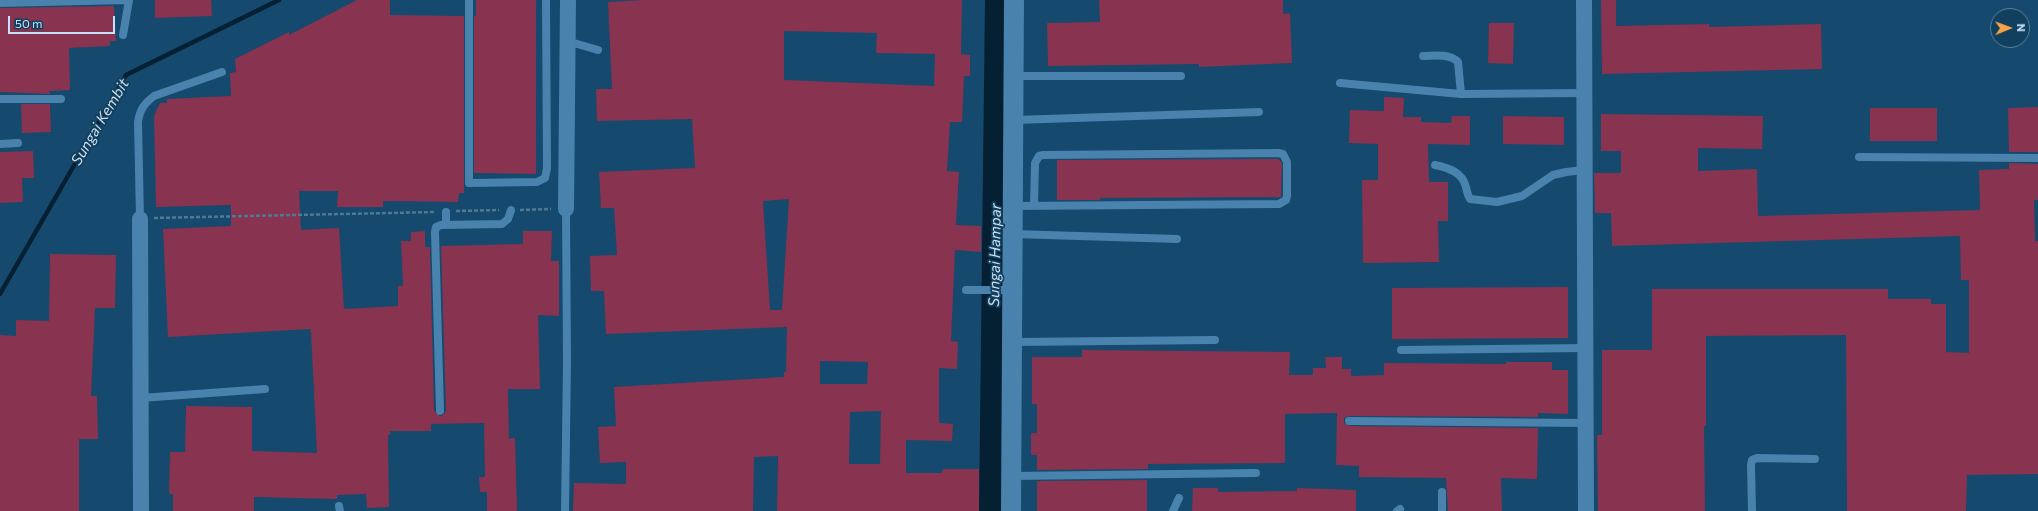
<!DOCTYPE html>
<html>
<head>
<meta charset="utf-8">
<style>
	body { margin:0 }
	#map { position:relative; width:2038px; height:511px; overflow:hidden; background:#113f5e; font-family:Commissioner,sans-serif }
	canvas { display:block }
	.north { position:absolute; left:1990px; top:8px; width:40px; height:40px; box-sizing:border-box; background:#113f5e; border:1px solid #59809c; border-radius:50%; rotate:89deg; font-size:11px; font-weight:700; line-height:16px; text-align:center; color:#c5e2fa }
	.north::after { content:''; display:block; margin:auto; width:14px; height:18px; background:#f7a149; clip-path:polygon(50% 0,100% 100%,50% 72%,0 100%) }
	.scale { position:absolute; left:8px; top:16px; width:107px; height:18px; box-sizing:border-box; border:2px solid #c5e2fa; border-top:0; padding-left:5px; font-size:12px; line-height:14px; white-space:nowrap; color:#c5e2fa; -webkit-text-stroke:3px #113f5e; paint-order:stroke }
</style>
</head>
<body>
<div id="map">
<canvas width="2038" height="511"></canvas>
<div class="north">N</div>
<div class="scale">50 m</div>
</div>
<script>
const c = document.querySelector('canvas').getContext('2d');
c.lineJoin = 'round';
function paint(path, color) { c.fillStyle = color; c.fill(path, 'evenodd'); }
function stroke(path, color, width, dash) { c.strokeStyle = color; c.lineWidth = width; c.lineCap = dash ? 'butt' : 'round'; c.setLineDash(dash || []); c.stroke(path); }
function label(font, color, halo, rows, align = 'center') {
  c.font = font + ' Commissioner,sans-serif'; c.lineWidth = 3.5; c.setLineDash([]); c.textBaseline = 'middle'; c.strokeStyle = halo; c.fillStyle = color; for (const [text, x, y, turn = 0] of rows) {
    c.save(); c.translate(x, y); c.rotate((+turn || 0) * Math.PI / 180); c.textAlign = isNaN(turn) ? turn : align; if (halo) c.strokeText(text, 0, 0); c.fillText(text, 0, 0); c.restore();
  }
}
paint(new Path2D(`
	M0 0H2038V511H0ZM1998 16H2022V40H1998Z`), '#15496d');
stroke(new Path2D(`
	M0 294 126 75 279 0`), '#062033', 4.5);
stroke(new Path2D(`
	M992 511 998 0`), '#062033', 26);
paint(new Path2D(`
	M155 0H211L212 16 155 18Z
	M357 0H390V15L464 16V193H459L458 202 383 201V207H337L338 191H299L301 230 339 228 344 309 398 306V286H403L401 241H411V232L425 231V247H430L434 411 440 416 443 415 446 411 441 246 523 244V231H552L551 261H559V316L538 315 540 389H508L509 439 515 438 517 511H487V492H480L479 477H485L484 423 431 424V431H390V435H388L389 507 367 508 366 494 337 495V499L254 497V511H173V494H169L170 452H185L186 406 252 407V451L317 453 311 332 310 329 168 337 163 229 231 226V205L156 207 154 116 160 103H167V99L231 96 230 73 236 72 235 59 289 32V35Z
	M476 0H536V174L474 173V16H476Z
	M644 0H962L961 54 970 55V76H964L962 122H950L947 171 959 172 956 225 981 226V252L955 250 951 341 958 342 957 369 939 368V423L953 424 952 441 906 440V473H942L943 469H979V511H777L778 456 754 457 753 511H573L574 483 626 484V462L600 463 598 427 616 426 614 387 784 377V372H786L787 327 606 334 604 291H591L590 256 617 255 614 208H601L599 172 695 168 692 119 597 121 596 89H612L608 2ZM784 31 877 33 876 53 935 54 934 86 784 80ZM789 199 782 310H770L763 201ZM820 361 868 362 867 384H820ZM881 411 880 464H849L850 412Z
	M1099 0H1283V14L1290 13 1292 63 1199 67V64L1048 66 1047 23 1100 22Z
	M1601 0H1616V26L1709 24V27L1821 24 1822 69 1602 74Z
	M114 6 116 41H110V46L69 48 70 90 49 91 50 94 0 92V8Z
	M1489 23H1514L1513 64 1488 63Z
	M1384 97 1404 98 1403 117H1421V122L1451 123 1452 116H1470V145L1428 144 1429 182H1448V221H1438L1439 262 1363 263 1362 180H1378V144L1349 143 1350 110 1384 111Z
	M21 104H50L51 132 22 133Z
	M2038 107V152H2009L2008 108Z
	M1870 108H1937V141H1870Z
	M1601 114 1763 116 1762 149 1698 148V171L1757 169 1758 216 1980 210 1979 170 2009 169V163L2038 164V200H2034L2035 241H2038V474L1967 475 1966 511H1847L1846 335 1706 336V426H1704L1705 511H1598L1597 435H1602V350H1652V289H1888V299H1931V304H1946V352L1969 353V280H1961L1960 236 1612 246 1611 213H1595L1594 173H1621V151H1601Z
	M1503 116 1564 117V145L1503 144Z
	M33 151 34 178H22L23 202 0 203V152Z
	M1278 159 1282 163 1281 197 1100 198V200H1057V160Z
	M50 254 116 255 115 308H95L91 396H97L98 439H79V511H0V335L16 336V320L49 321Z
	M1568 287V338L1392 339V288Z
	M1082 350 1290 352 1289 375H1313V368H1326L1325 357H1342V369H1351V376L1384 375V363L1506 364V362H1552V370H1568V414L1538 413V417L1349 416 1344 418V423L1349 426 1538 428 1537 479 1501 478 1502 511H1448L1446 478 1359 477V466L1336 465 1337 413 1285 414V463L1148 464V469L1037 470V455H1031V433H1037V404H1032V357H1082Z
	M1147 480V511H1037V481Z
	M1193 488H1218V492L1297 491V488L1356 490V511H1192Z`), '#88334f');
stroke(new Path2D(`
	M520 210 551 209
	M456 211 499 210
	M154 218 435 212`), '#507895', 2.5, [4, 2]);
stroke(new Path2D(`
	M469 0V183L537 182 545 178 547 168 546 0
	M0 3 128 0
	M123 35 129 0
	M567 41 598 50
	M1423 56C1435 56 1449 53 1458 62L1461 94 1584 93
	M1014 76H1181
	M1340 83 1461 94
	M0 99H61
	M1014 120 1259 112
	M0 144 18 143
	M1859 157 2038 158
	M1435 165C1449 168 1462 172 1466 187 1467 192 1467 194 1470 199L1497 202 1522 196 1553 175 1566 172 1584 170
	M1012 206 1279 204 1286 200 1287 196V162L1283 154 1278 153 1043 155 1039 156 1035 163 1034 206
	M446 212V225
	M140 219 138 122C140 109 144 104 154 96L222 72
	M1013 234 1177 239
	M966 290H1012
	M1013 342 1215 340
	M1401 350 1585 348
	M141 398 265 389
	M440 411 435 232 436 227 441 225 502 224 508 219 511 210
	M1349 421 1586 423
	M1012 476 1256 473
	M1442 492V511
	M339 506 340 511
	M565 511 567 362 566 209
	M1173 511 1179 498
	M1397 511 1400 509
	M1752 511 1751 465 1752 460 1757 458 1815 459`), '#4882ad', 8);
stroke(new Path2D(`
	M1584 0 1586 511
	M566 209 568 0
	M140 219 141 511`), '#4882ad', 16);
stroke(new Path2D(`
	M1011 511 1014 0`), '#4882ad', 20);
label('italic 15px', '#cbdeee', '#113f5e', [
	["Sungai Kembit",100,122,-59],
	["Sungai Hampar",995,255,-89]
]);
</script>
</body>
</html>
